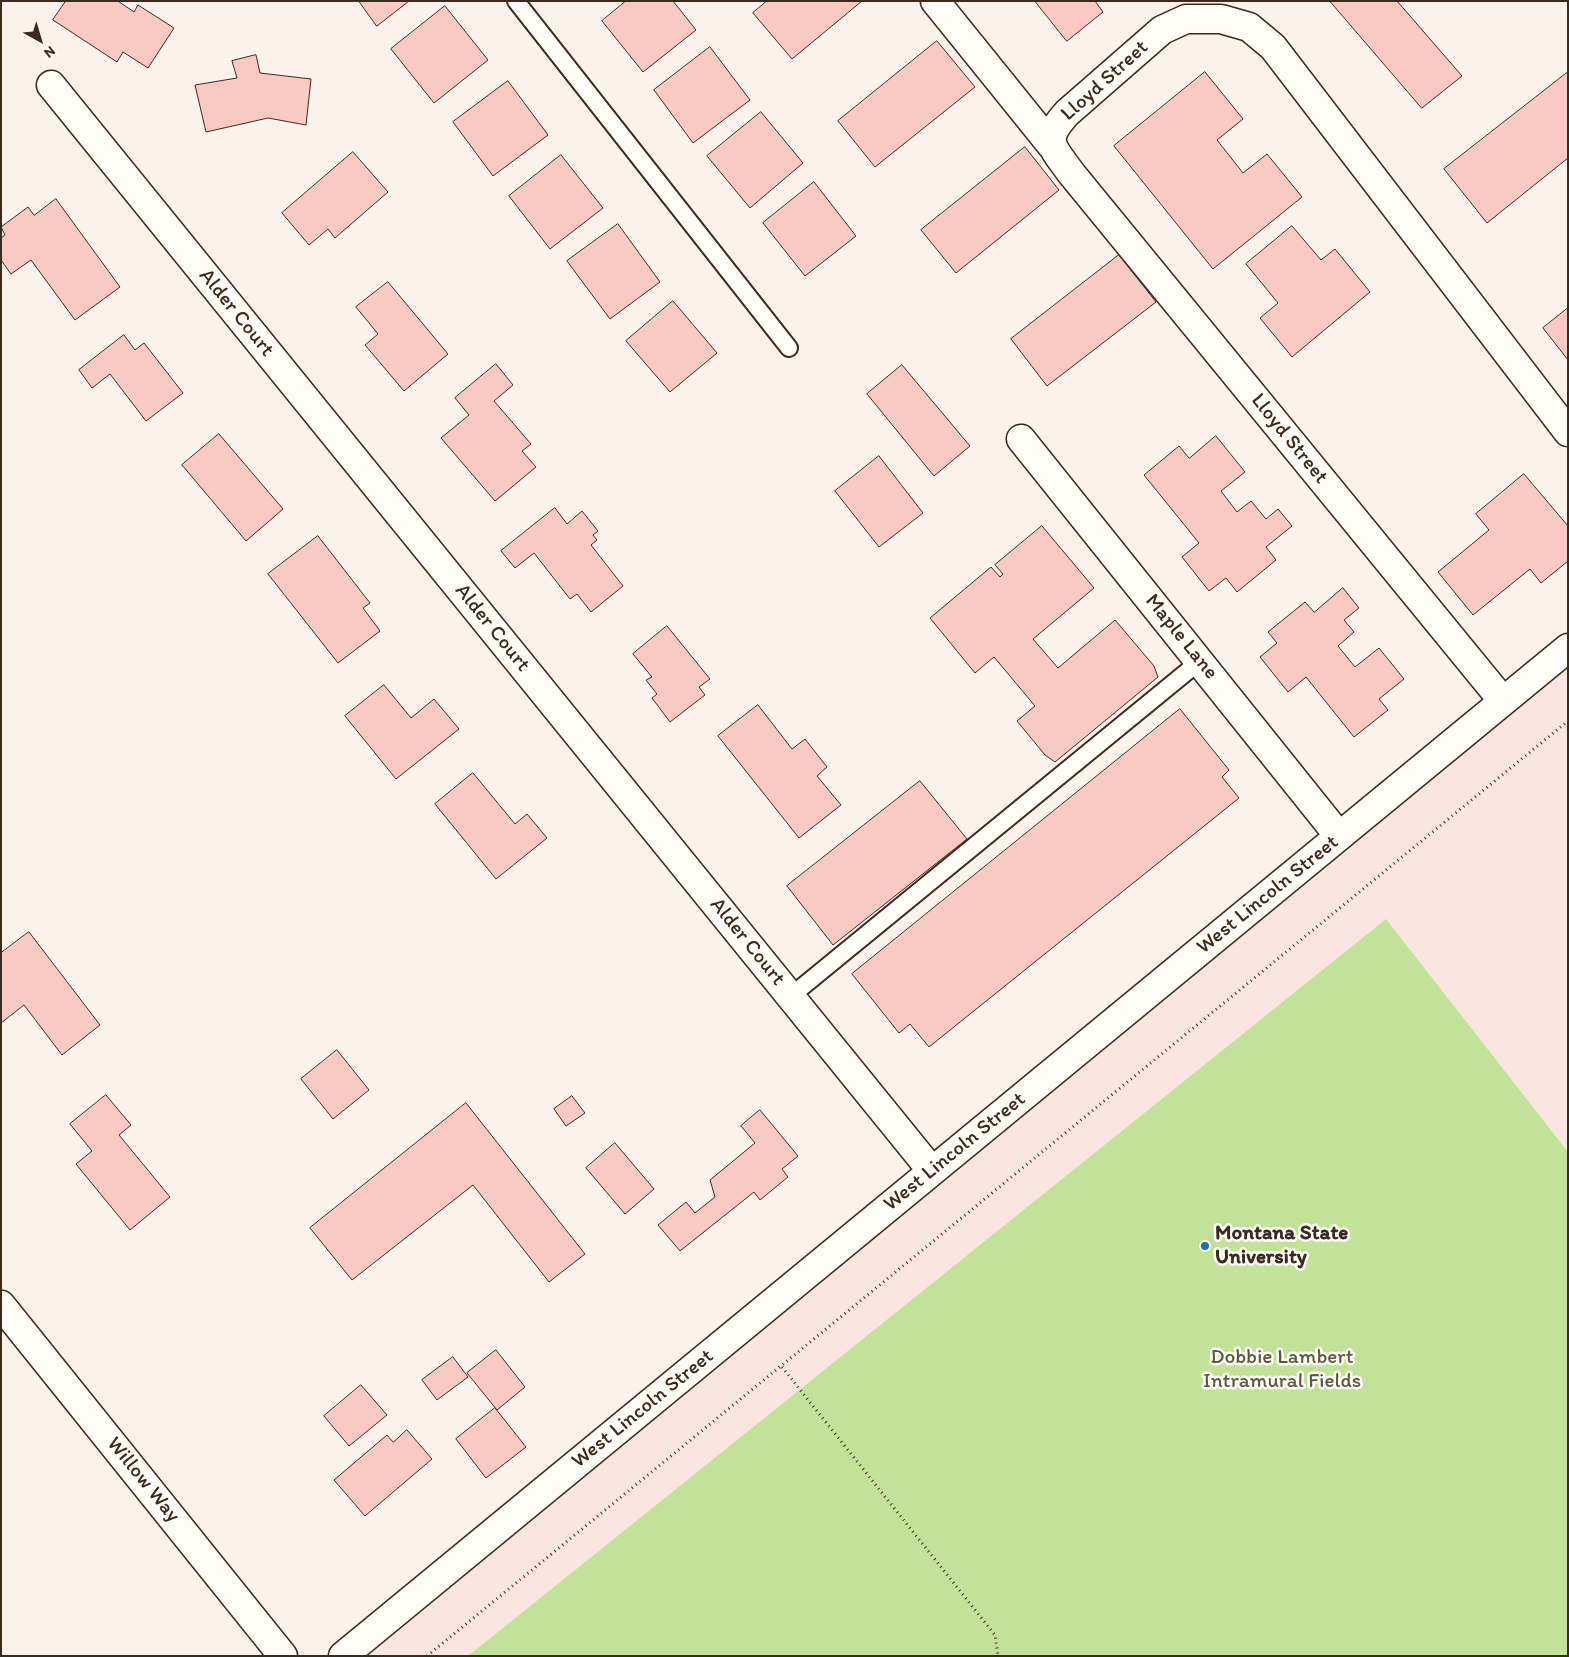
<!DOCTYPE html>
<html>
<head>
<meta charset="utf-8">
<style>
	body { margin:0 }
	#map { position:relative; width:1569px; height:1657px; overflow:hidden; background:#fcf2ec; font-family:Itim,sans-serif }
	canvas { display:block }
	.frame { position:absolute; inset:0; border:2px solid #3b2a1e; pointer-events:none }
	.north { position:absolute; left:15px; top:15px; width:50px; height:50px; -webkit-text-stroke:4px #fdfcf7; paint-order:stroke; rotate:141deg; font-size:14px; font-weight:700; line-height:20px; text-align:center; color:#3b2a1e }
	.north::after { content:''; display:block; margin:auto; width:18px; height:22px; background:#3b2a1e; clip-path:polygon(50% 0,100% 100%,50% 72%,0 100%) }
</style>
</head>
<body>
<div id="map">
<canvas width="1569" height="1657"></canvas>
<div class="frame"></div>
<div class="north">N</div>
</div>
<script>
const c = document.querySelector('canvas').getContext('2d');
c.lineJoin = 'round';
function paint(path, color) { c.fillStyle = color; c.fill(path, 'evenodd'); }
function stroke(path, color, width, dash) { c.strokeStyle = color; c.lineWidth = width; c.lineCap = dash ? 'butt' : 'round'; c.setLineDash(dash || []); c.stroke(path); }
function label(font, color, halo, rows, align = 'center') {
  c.font = font + ' Itim,sans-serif'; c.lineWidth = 5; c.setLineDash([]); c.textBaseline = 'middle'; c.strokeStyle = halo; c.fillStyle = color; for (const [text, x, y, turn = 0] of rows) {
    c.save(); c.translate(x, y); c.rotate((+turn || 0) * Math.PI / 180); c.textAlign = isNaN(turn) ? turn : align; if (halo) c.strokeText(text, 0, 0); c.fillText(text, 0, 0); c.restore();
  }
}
paint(new Path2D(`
	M1568 650V1656H343Z`), '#fbe6df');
paint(new Path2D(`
	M1386 919 1568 1152V1656H468Z`), '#c2e29a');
const building = new Path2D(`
	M66 1H118L134 12 138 5 174 28 148 68 123 52 117 62 53 20Z
	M359 1H409L377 26Z
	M626 1H673L696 30 643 72 602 21Z
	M767 1H862L792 59 753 13Z
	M1035 1H1095L1103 12 1067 41Z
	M1330 1H1397L1462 76 1422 108Z
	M445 6 488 60 434 103 391 49Z
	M937 41 975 87 875 167 838 121Z
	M710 47 750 100 693 143 654 90Z
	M256 55 260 73 311 79 306 125 268 118 206 132 195 85 237 78 232 61Z
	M1205 72 1243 119 1217 140 1243 173 1267 154 1302 197 1213 269 1114 146Z
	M1568 72V158L1487 223 1444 169Z
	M508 81 548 135 493 176 453 122Z
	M761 112 803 163 750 208 707 156Z
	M1025 147 1059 190 956 273 921 230Z
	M353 152 388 192 335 238 328 229 309 245 282 213Z
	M561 155 603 208 550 249 509 196Z
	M814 182 856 236 805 276 763 223Z
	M56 199 120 287 75 320 31 260 11 274 1 260V238L5 235 1 227 28 207 34 215Z
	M618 224 660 282 610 319 567 261Z
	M1292 226 1321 260 1335 249 1370 292 1292 357 1260 318 1278 303 1246 264Z
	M1119 255 1156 302 1047 386 1011 339Z
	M388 282 448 354 404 391 365 345 378 334 356 307Z
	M673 301 717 353 670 392 626 341Z
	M1568 308V360L1543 328Z
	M124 335 135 350 144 343 183 393 146 421 110 374 92 388 79 370Z
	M496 364 513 385 494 401 531 444 522 451 536 467 495 501 441 438 469 415 455 398Z
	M902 365 970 446 934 476 867 394Z
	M219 434 283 509 246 541 182 465Z
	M1216 436 1245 472 1221 491 1237 512 1251 501 1266 519 1278 509 1292 526 1266 547 1276 560 1237 592 1226 578 1209 591 1182 557 1199 543 1144 475 1179 446 1189 458Z
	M879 456 923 513 879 547 835 491Z
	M1524 474 1568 526V561L1541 583 1530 569 1473 615 1438 572 1489 530 1476 514Z
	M555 508 567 524 582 511 598 531 593 535 597 540 591 545 623 586 591 612 577 594 570 599 534 553 515 568 501 551Z
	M1042 526 1094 588 1033 639 1058 668 1115 620 1154 666 1158 677 1055 762 1045 755 1017 721 1035 706 994 657 975 673 930 618 991 567 1000 577 1003 574 995 565Z
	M318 536 370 603 363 608 380 631 338 663 268 574Z
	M1343 588 1359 608 1344 620 1354 632 1338 646 1355 667 1379 648 1404 679 1379 699 1388 710 1354 737 1306 677 1288 692 1260 657 1277 643 1268 632 1305 602 1314 612Z
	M667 626 710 679 699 687 705 695 670 722 652 698 657 694 646 680 652 677 633 654Z
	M384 685 411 718 434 699 459 729 396 779 345 716Z
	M758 705 792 749 805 739 827 767 817 776 841 805 799 838 718 736Z
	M1180 709 1229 770 1222 777 1239 798 929 1047 910 1024 899 1033 852 974Z
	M473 773 515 824 527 814 547 838 496 879 435 804Z
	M920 781 967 839 833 945 787 886Z
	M29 932 100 1025 62 1055 24 1005 1 1023V953Z
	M337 1050 369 1090 333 1119 301 1079Z
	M106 1095 131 1125 119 1135 170 1197 130 1230 76 1164 92 1151 70 1124Z
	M572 1096 585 1113 566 1126 554 1109Z
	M466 1103 585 1254 549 1282 473 1185 352 1280 310 1228Z
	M760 1110 798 1156 782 1169 788 1177 760 1200 754 1192 680 1251 658 1225 686 1202 695 1213 715 1197 710 1180 755 1143 741 1126Z
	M615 1143 654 1189 625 1214 586 1168Z
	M496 1350 525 1387 497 1410 467 1373Z
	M453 1357 468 1377 437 1400 422 1380Z
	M361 1385 387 1415 349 1446 324 1416Z
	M495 1408 526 1447 486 1478 456 1439Z
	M407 1430 432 1459 365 1516 334 1480 387 1435 393 1442Z`);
paint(building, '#facac2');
stroke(building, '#3b2a1e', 1);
const service = new Path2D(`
	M516 1 789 348
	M791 996 1200 661`);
const minor = new Path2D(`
	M935 1 1052 146
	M51 85 932 1171
	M1021 439 1339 836
	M1503 701 1071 173C1051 145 1042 141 1067 113L1162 30 1186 19H1221L1249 27 1273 47 1568 432
	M1 1305 283 1656
	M343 1656 1568 648`);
stroke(service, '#3b2a1e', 20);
stroke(minor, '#3b2a1e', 31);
stroke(new Path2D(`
	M782 1367 995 1635 998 1656
	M427 1656 1568 721`), '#3b2a1e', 3, [1, 4]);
stroke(service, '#fdfcf7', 16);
stroke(minor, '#fdfcf7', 28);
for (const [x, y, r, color] of [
	[1205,1246,5,"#1f6fb2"]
]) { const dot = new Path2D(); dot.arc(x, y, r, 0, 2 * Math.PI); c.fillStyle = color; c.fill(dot); stroke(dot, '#fdfcf7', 2); }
label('21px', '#3b2a1e', '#fdfcf7', [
	["Lloyd Street",1105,81,-42],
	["Alder Court",236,313,51],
	["Lloyd Street",1289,439,51],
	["Alder Court",492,628,51],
	["Maple Lane",1181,637,51],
	["West Lincoln Street",1268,895,-39],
	["Alder Court",747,942,51],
	["West Lincoln Street",955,1152,-39],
	["West Lincoln Street",643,1409,-39],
	["Willow Way",143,1480,51]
]);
label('bold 21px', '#3b2a1e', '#fdfcf7', [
	["Montana State",1215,1234],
	["University",1215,1258]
], 'left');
label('21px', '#5d583d', '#fdfcf7', [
	["Dobbie Lambert",1282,1358],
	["Intramural Fields",1282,1382]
]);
</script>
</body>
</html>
